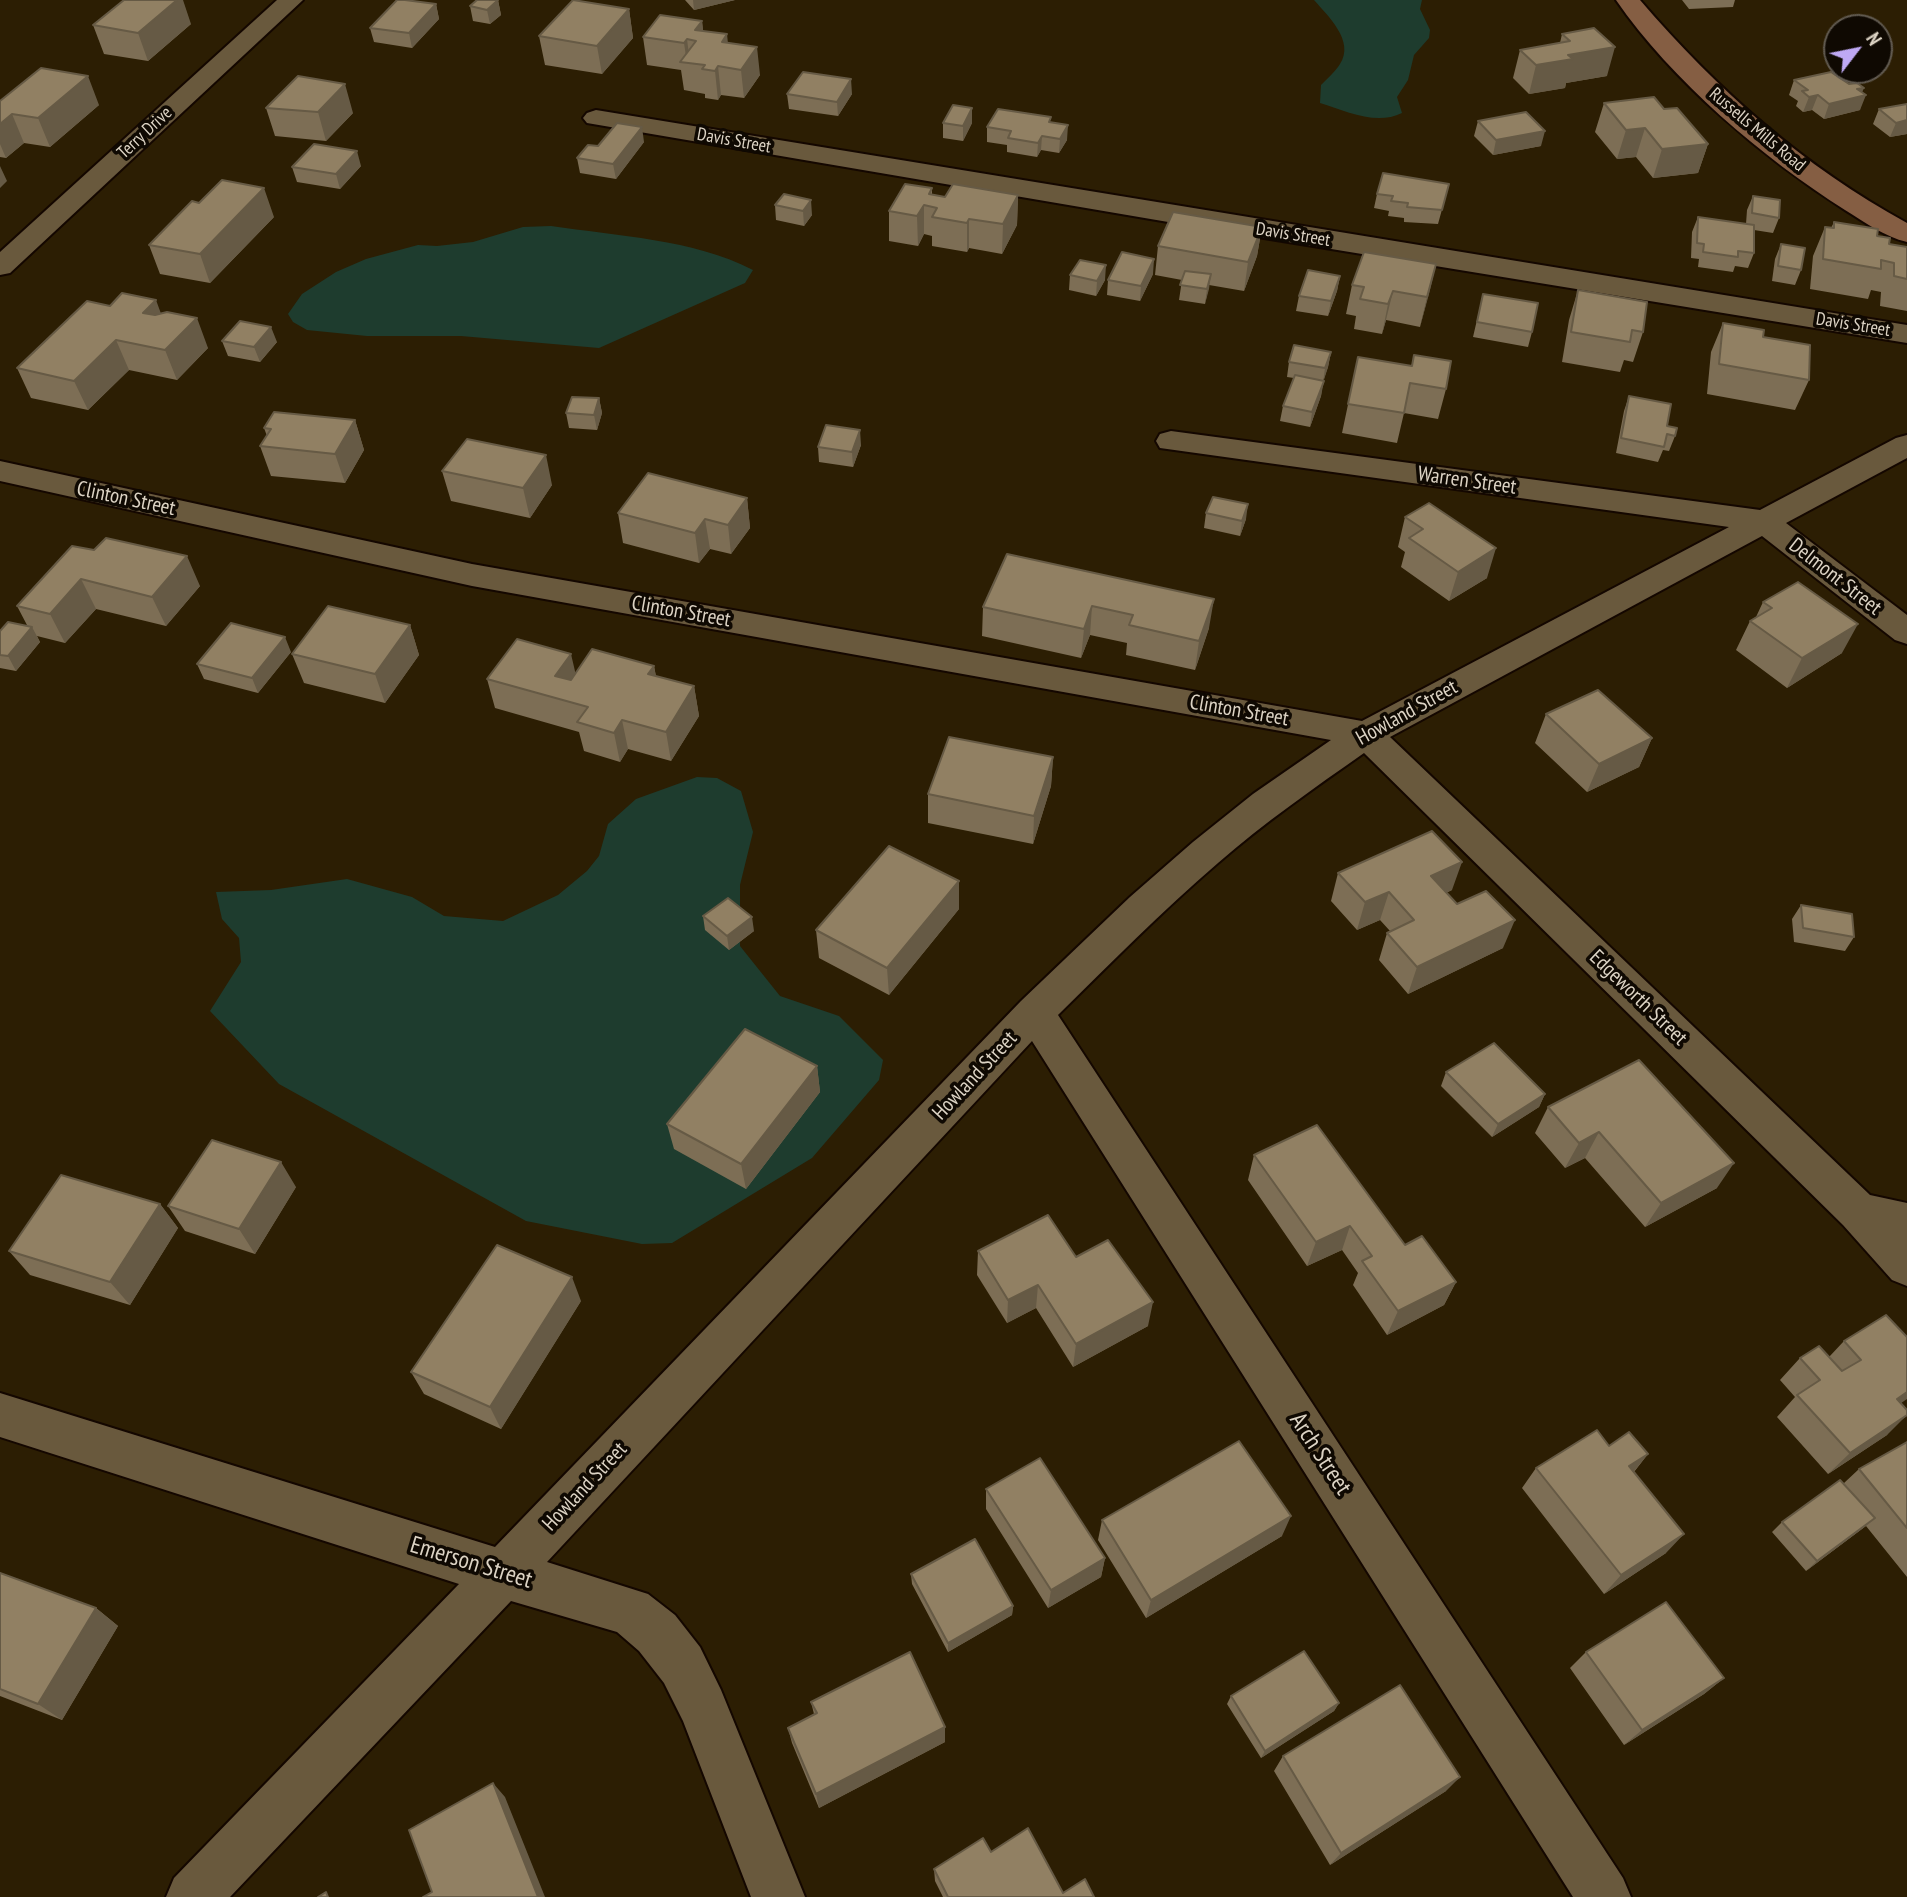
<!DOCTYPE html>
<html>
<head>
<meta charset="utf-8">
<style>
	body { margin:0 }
	#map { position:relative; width:1907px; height:1897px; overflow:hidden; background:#2c1e03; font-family:"PT Sans Narrow",sans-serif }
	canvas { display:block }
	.north { position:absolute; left:1823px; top:14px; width:70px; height:70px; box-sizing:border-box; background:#0f0902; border:2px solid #615a50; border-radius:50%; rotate:58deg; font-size:19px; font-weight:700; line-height:28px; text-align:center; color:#dcd3c4 }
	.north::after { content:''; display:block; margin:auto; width:24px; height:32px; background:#bfa9f4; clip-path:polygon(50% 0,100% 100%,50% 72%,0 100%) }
</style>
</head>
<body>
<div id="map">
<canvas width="1907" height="1897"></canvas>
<div class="north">N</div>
</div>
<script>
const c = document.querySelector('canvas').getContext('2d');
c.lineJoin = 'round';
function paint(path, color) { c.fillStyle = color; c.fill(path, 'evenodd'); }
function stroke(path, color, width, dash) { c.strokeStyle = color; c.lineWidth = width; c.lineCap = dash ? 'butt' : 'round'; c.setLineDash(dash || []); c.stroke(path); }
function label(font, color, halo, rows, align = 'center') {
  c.font = font + ' "PT Sans Narrow",sans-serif'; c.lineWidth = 7; c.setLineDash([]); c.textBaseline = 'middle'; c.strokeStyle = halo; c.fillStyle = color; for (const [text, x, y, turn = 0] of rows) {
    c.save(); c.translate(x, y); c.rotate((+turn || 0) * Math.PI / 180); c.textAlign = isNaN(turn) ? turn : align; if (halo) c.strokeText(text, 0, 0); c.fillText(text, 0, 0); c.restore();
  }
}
paint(new Path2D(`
	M1314 0H1422L1420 9 1430 30 1429 38 1414 55 1408 80 1397 97 1402 113C1376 126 1346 111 1320 103L1321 85C1327 79 1335 72 1340 64 1355 41 1328 16 1314 0Z
	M551 226C617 236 693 239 753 270L745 283 599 348 461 336H367L307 330 293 322 288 314 302 294 336 272 366 259 418 245 437 246 473 242 523 227Z
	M697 777 717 778 741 791 753 832 740 885V946L780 996 839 1016 883 1060 879 1080 812 1158 672 1243 642 1244 526 1221 279 1084 210 1011 241 962 239 938 222 919 216 892 271 890 347 879 412 897 444 916 503 921 558 895 587 871 599 856 608 824 636 799Z`), '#1e3c2e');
const street = new Path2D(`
	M277 0H303L10 273 0 275V252Z
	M596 110 1907 325V343L1221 231 587 123 583 118 587 113Z
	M1171 431 1760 510 1896 438 1907 435V458L1786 523 1907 615V644L1895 640 1762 536 1390 737 1870 1195 1907 1203V1286L1892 1280 1843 1225 1364 753C1314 788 1264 823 1218 863 1162 911 1111 963 1058 1015L1623 1878 1631 1897H1573L1032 1041 547 1562 648 1594 675 1615 700 1647 721 1690 805 1897H751L683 1721 664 1683 639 1651 617 1632 511 1601 230 1897H166L174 1878 459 1584 0 1437V1393L495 1547 1021 1001 1130 897 1193 842 1253 794 1331 740 472 586 0 481V461L472 564 1362 721 1729 527 1160 448 1156 441 1160 434Z`);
const secondary = new Path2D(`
	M1616 0H1640C1717 90 1803 166 1907 223V242C1885 237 1864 222 1845 210 1763 158 1672 81 1616 0Z`);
stroke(street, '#140700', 4);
stroke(secondary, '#140700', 4);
paint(street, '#69593d');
paint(secondary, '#855e43');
paint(new Path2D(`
	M498 0 501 15 490 24 473 21 470 6Z
	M685 0H735L694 10Z
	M1682 0H1735L1733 7 1689 9Z
	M436 4 439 19 412 48 374 42 370 28Z
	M629 9 633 38 602 74 545 65 539 36Z
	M702 21 703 31 728 43 760 75 744 98 721 95 718 100 705 98V94L684 90 681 70 647 65 643 37Z
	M191 24 148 61 104 54 93 25Z
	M1562 34 1607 76 1566 83 1565 88 1529 94 1513 78 1520 50 1560 43Z
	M1794 80 1862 93 1860 110 1824 119 1812 110 1803 112 1796 106 1798 101 1789 95Z
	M787 94H852L838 116 789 109Z
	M0 101 99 105 50 147 24 143 6 158 0 157Z
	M1604 103 1664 109 1708 144 1698 173 1653 178 1636 157 1617 159 1595 132Z
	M1907 104V134L1890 137 1873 124 1879 109Z
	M266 108 353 113 326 141 275 136Z
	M1478 121 1541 146 1493 155 1474 136Z
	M1051 122 1067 140 1059 153 1041 150 1037 157 1007 152V145L987 142V127Z
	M943 123H972L963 141 943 138Z
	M644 142 616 179 580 173 577 158 598 146Z
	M361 166 340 189 297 182 292 167Z
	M1449 184 1438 224 1404 222V218L1388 216 1389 211 1374 208 1377 194Z
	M932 188V194L945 197 1018 195 1017 225 1002 254 969 248 967 252 932 246V236L924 234 918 246 889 241V211Z
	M784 194 812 215 804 226 776 220 775 205Z
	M1753 196 1779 218 1773 233 1754 230V253L1748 268 1735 266 1733 272 1698 267 1699 259 1691 258 1692 232 1698 217 1746 224 1747 210Z
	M274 217 210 283 160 274 149 245Z
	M1834 222 1877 236 1889 244 1907 247V311L1880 306 1881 292 1871 290 1868 299 1810 289 1813 256 1825 227 1831 228Z
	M1262 227 1257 256 1244 291 1209 285 1205 304 1179 300 1182 280 1155 275 1158 246Z
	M1781 244 1801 270 1795 285 1772 281 1775 259Z
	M1436 264 1420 327 1386 320 1382 334 1354 329 1356 316 1346 314 1352 285Z
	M1153 274 1140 301 1107 295 1108 280Z
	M1070 275 1105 280 1096 296 1069 290Z
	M1340 276 1337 291 1328 316 1296 311 1299 296Z
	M1578 290 1643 332 1633 362 1624 360 1620 372 1562 362 1569 320Z
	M1483 294 1532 332 1528 347 1473 337Z
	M110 306 161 313 208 348 177 380 129 370 88 410 31 398 17 368Z
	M1723 323 1763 337 1809 380 1795 410 1707 394 1711 352Z
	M222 341 277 342 260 362 228 356Z
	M1331 352 1328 367 1323 381 1321 396 1310 427 1280 421 1283 406 1294 378 1287 377 1289 362Z
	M1358 357 1411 366 1446 389 1438 419 1404 413 1397 443 1342 433Z
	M1629 396 1667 426 1675 436 1669 451 1663 450 1658 462 1616 453 1624 411Z
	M599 398 602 413 597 430 569 428 566 413Z
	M355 420 364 450 345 483 271 476 260 446 267 436 264 428Z
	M861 445 853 467 819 462 818 447Z
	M442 471 552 485 530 518 451 501Z
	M747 498 750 528 731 554 710 549 699 563 623 543 618 513Z
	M1429 503 1487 578 1449 601 1401 567 1405 552 1398 547 1405 517Z
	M1206 513 1246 519 1240 536 1204 528Z
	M72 546 200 586 166 626 96 609 65 643 37 636 40 642 16 671 0 668V631L28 627 17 606Z
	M1007 554 1209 628 1195 670 1126 655 1127 643 1090 635 1081 658 982 636 983 607Z
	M1763 602 1842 653 1787 688 1736 650 1750 621 1756 617Z
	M410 625 419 655 385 703 304 683 292 654Z
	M291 652 258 693 204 679 197 664Z
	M654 666 656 676 694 686 699 716 671 761 628 749 620 762 584 751 579 732 495 708 487 679 576 673Z
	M1546 714 1652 738 1639 767 1587 792 1535 743Z
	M1053 757 1051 786 1033 844 928 823V794Z
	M1338 873 1452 890 1446 893 1457 904 1503 948 1408 994 1379 960 1387 933 1390 931 1380 920 1357 930 1331 901Z
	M1801 905 1854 937 1845 951 1794 942 1792 919Z
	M959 909 889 995 819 958 816 930Z
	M703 916 754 931 729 950 705 930Z
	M817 1066 820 1092 746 1189 674 1149 667 1124Z
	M1446 1072 1545 1094 1539 1107 1492 1137 1441 1086Z
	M1548 1107 1717 1188 1645 1227 1585 1158 1565 1168 1535 1133Z
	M1254 1155 1405 1245 1456 1282 1444 1305 1387 1335 1353 1285 1358 1273 1342 1250 1307 1266 1248 1180Z
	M296 1187 255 1254 185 1231 168 1206Z
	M160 1204 178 1228 130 1305 30 1275 9 1251Z
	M978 1251 1076 1257 1148 1326 1073 1367 1036 1308 1007 1323 977 1275Z
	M581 1301 501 1429 424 1394 411 1372Z
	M1844 1341 1901 1403 1887 1435 1828 1474 1777 1417 1795 1397 1780 1380 1800 1358 1829 1357Z
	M1907 1442V1577L1866 1526 1806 1571 1772 1532 1782 1522 1844 1483 1859 1469Z
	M1609 1446 1648 1454 1634 1472 1666 1553 1604 1594 1522 1488 1536 1468Z
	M986 1489 1105 1558 1101 1577 1048 1608 986 1509Z
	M1102 1520 1282 1536 1146 1618 1098 1540Z
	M0 1573 96 1608 118 1626 62 1720 0 1696Z
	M911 1574 1013 1606 1012 1615 948 1652 912 1584Z
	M1586 1652 1724 1678 1704 1694 1624 1745 1570 1668Z
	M1231 1696 1339 1703 1334 1711 1261 1758 1227 1704Z
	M811 1702 945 1742 819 1808 792 1743 788 1728 814 1714Z
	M1283 1756 1446 1791 1330 1865 1274 1771Z
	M991 1852 1063 1893 1094 1897H943L935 1881 934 1869Z`), '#7d6e55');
paint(new Path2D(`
	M177 0H183L191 24 148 61 138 33Z
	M498 0 501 15 490 24 487 10Z
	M693 0H735L694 10Z
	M436 4 439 19 412 48 409 33Z
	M629 9 633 38 602 74 597 46Z
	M702 21 705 49 695 30Z
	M727 34 730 63 722 42Z
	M687 39 690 63H687L684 43Z
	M757 47 760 75 744 98 741 70Z
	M1615 47 1607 76 1566 83 1565 88 1529 94 1536 65 1568 55Z
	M718 66 721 95 718 100 715 71Z
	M88 76 99 105 50 147 38 118Z
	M851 79 852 94 838 116 837 102Z
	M345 84 353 113 326 141 318 112Z
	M1864 88 1860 97 1866 95 1860 110 1824 119 1829 104 1857 89Z
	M1818 95 1812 110 1803 112 1809 97Z
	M972 108V123L963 141V126Z
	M12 114 24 143 6 158 0 144V124Z
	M1907 120V134L1890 137 1896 123Z
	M1068 125 1067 140 1059 153 1060 139Z
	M642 127 644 142 616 179 613 164Z
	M1645 128 1636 157 1617 159 1626 130Z
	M1545 131 1541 146 1493 155 1496 140Z
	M1042 136 1041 150 1037 157 1038 143Z
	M1708 144 1698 173 1653 178 1662 149Z
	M357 151 361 166 340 189 336 174Z
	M0 166 7 181 0 188Z
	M264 188 274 217 210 283 200 254Z
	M1018 195 1017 225 1002 254 1003 224Z
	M811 200 812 215 804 226 803 211Z
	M924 205V234L918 246 917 216Z
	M969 219V248L967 252V223Z
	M1262 227 1257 256 1244 291 1248 262Z
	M1154 259 1153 274 1140 301 1141 286Z
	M1436 264 1429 294 1420 327 1427 297Z
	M1106 265 1105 280 1096 296 1097 281Z
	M1211 274 1209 289 1205 304 1207 289Z
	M1340 276 1337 291 1328 316 1331 301Z
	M1393 291 1386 320 1382 334 1388 304Z
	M156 300 167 330 143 313Z
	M197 318 208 348 177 380 165 350Z
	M271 327 277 342 260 362 254 347Z
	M116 340 129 370 88 410 74 381Z
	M1331 352 1328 367 1323 383 1325 368Z
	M1324 381 1321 396 1310 427 1312 412Z
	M599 398 602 413 597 430 594 415Z
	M355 420 364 450 345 483 335 454Z
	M860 430 861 445 853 467 852 452Z
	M546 455 552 485 530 518 523 488Z
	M747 498 750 528 731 554 728 525Z
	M1248 504 1246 519 1240 536 1242 521Z
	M705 519 710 549 699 563 695 533Z
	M1496 548 1487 578 1449 601 1458 572Z
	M187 556 200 586 166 626 152 597Z
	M81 579 96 609 65 643 50 614Z
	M1214 599 1209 628 1195 670 1199 641Z
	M1092 606 1090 635 1081 658 1084 629Z
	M1858 624 1842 653 1787 688 1802 658Z
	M410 625 419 655 385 703 375 674Z
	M32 627 40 642 16 671 8 656Z
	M285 637 291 652 258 693 252 678Z
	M571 654 578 684 555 676Z
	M654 666 659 695 648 674Z
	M694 686 699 716 671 761 666 732Z
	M622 720 628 749 620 762 614 733Z
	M1652 738 1639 767 1587 792 1599 764Z
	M1053 757 1051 786 1033 844 1034 816Z
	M1462 862 1452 890 1421 904 1431 876Z
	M959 881V909L889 995 887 968Z
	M1389 892 1380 920 1357 930 1365 902Z
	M752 917 754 931 729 950 727 936Z
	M1515 920 1503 948 1408 994 1417 967Z
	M817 1066 820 1092 746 1189 741 1164Z
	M1545 1094 1539 1107 1492 1137 1498 1124Z
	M1599 1132 1585 1158 1565 1168 1579 1143Z
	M281 1162 296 1187 255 1254 239 1229Z
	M1734 1163 1717 1188 1645 1227 1661 1203Z
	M160 1204 178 1228 130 1305 110 1282Z
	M1350 1226 1342 1250 1307 1266 1316 1242Z
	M572 1277 581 1301 501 1429 490 1407Z
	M1456 1282 1444 1305 1387 1335 1398 1311Z
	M1038 1285 1036 1308 1007 1323 1008 1300Z
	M1153 1302 1148 1326 1073 1367 1076 1344Z
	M1907 1392V1399L1875 1421 1897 1399Z
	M1907 1415 1887 1435 1828 1474 1850 1453Z
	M1648 1454 1631 1475 1629 1466Z
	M1291 1516 1282 1536 1146 1618 1151 1600Z
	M1875 1518 1863 1528 1806 1571 1817 1561Z
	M1684 1534 1666 1553 1604 1594 1621 1575Z
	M1105 1558 1101 1577 1048 1608 1051 1590Z
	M1013 1606 1012 1615 948 1652V1643Z
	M96 1608 118 1626 62 1720 38 1704Z
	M1724 1678 1704 1694 1624 1745 1642 1730Z
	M1339 1703 1334 1711 1261 1758 1265 1751Z
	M945 1727V1742L819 1808 816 1794Z
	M1460 1777 1446 1791 1330 1865 1341 1853Z
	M493 1783 505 1797 545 1897H538Z`), '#665a45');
const building = new Path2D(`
	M124 0H177L138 33 93 25Z
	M397 0H405L436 4 409 33 370 28Z
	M477 0H498L487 10 470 6Z
	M573 0 629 9 597 46 539 36Z
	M660 15 702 21 695 30 727 34 722 42 757 47 741 70 718 66 715 71 702 69 705 65 680 62 696 41 687 39 684 43 643 37Z
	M1594 28 1615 47 1568 55 1573 59 1536 65 1520 50 1570 41 1562 34Z
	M41 68 88 76 38 118 12 114 0 124V101Z
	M803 72 851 79 837 102 787 94Z
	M1831 72 1849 84 1857 83 1864 88 1857 89 1866 95 1829 104 1818 95 1809 97 1802 91 1808 90 1794 80Z
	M298 76 345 84 318 112 266 108Z
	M1654 97 1664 109 1677 108 1708 144 1662 149 1645 128 1626 130 1604 103Z
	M1907 104V120L1896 123 1879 109Z
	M953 105 972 108 963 126 943 123Z
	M998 109 1051 117 1049 122 1068 125 1060 139 1042 136 1038 143 1008 138 1011 131 987 127Z
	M1526 112 1545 131 1496 140 1478 121Z
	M617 123 642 127 613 164 577 158 588 145 598 146Z
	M314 144 357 151 336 174 292 167Z
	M1383 173 1449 184 1442 210 1407 207 1408 203 1391 201 1393 196 1377 194Z
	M222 180 264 188 200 254 149 245 192 201 199 203Z
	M905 184 932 188 929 194 945 197 953 184 1018 195 1003 224 969 219 967 223 932 217 937 208 924 205 917 216 889 211Z
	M784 194 811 200 803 211 775 205Z
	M1753 196 1780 200 1779 218 1752 213Z
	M1173 212 1262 227 1248 262 1158 246Z
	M1698 217 1754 225V253L1738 251V257L1703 252 1704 244 1697 243Z
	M1834 222 1878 229 1877 236 1890 238 1889 244 1907 247V279L1894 276V263L1881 260V269L1823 259 1825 227 1834 228Z
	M1781 244 1805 248 1801 270 1778 266Z
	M1122 252 1154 259 1141 286 1108 280Z
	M1364 252 1436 264 1427 297 1393 291 1388 304 1360 299 1364 287 1352 285Z
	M1080 260 1106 265 1097 281 1070 275Z
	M1308 270 1340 276 1331 301 1299 296Z
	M1185 271 1211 274 1207 289 1180 285Z
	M1578 290 1647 302 1643 332 1632 330 1630 342 1571 332Z
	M122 293 156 300 143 313 155 315 167 312 197 318 165 350 116 340 74 381 17 368 87 301 110 306Z
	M1483 294 1538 303 1532 332 1477 322Z
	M240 321 271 327 254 347 222 341Z
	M1723 323 1764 330 1763 337 1810 345 1809 380 1719 364Z
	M1294 345 1331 352 1325 368 1289 362Z
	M1414 355 1451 361 1446 389 1410 383 1404 413 1348 404 1358 357 1412 366Z
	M1295 375 1324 381 1312 412 1283 406Z
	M1629 396 1671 404 1667 426 1677 428 1675 436 1667 434 1664 447 1621 438Z
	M572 397 599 398 594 415 566 413Z
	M274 412 355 420 335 454 260 446 271 429 264 428Z
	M826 425 860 430 852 452 818 447Z
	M467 439 546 455 523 488 442 471Z
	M648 473 747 498 728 525 705 519 695 533 618 513Z
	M1213 497 1248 504 1242 521 1206 513Z
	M1429 503 1496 548 1458 572 1409 538 1423 529 1405 517Z
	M106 538 187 556 152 597 81 579 50 614 17 606 72 546 94 550Z
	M1007 554 1214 599 1199 641 1129 625 1133 615 1092 606 1084 629 983 607Z
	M1798 582 1858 624 1802 658 1750 621 1772 608 1763 602Z
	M328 606 410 625 375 674 292 654Z
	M8 622 32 627 8 656 0 655V631Z
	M231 623 285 637 252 678 197 664Z
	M517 639 571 654 555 676 571 680 592 649 654 666 648 674 694 686 666 732 622 720 614 733 577 722 588 707 487 679Z
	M1598 690 1652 738 1599 764 1546 714Z
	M949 737 1053 757 1034 816 928 794Z
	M1432 831 1462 862 1431 876 1457 904 1486 891 1515 920 1417 967 1387 933 1414 920 1389 892 1365 902 1338 873Z
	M889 846 959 881 887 968 816 930Z
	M728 898 752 917 727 936 703 916Z
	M1801 905 1852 914 1854 937 1803 928Z
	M745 1029 817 1066 741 1164 667 1124Z
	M1494 1043 1545 1094 1498 1124 1446 1072Z
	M1639 1060 1734 1163 1661 1203 1599 1132 1579 1143 1548 1107Z
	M1317 1125 1405 1245 1422 1236 1456 1282 1398 1311 1362 1261 1372 1256 1350 1226 1316 1242 1254 1155Z
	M212 1140 281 1162 239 1229 168 1206Z
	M61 1175 160 1204 110 1282 9 1251Z
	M1048 1215 1076 1257 1108 1240 1153 1302 1076 1344 1038 1285 1008 1300 978 1251Z
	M497 1245 572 1277 490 1407 411 1372Z
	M1886 1315 1907 1337V1392L1897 1399 1907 1410V1415L1850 1453 1797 1395 1820 1380 1800 1358 1819 1346 1842 1371 1861 1360 1844 1341Z
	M1597 1430 1609 1446 1629 1432 1648 1454 1629 1466 1684 1534 1621 1575 1536 1468Z
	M1239 1441 1291 1516 1151 1600 1102 1520Z
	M1907 1442V1528L1859 1469Z
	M1040 1458 1105 1558 1051 1590 986 1489Z
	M1840 1480 1875 1518 1817 1561 1782 1522Z
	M975 1539 1013 1606 948 1643 911 1574Z
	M0 1573 96 1608 38 1704 0 1689Z
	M1666 1602 1724 1678 1642 1730 1586 1652Z
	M1304 1651 1339 1703 1265 1751 1231 1696Z
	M910 1652 945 1727 816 1794 788 1728 817 1713 811 1702Z
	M1400 1685 1460 1777 1341 1853 1283 1756Z
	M493 1783 538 1897H423L432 1892 409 1830Z
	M1028 1828 1063 1893 1085 1879 1094 1897H948L934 1869 983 1838 991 1852Z
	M326 1892 328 1897H318Z`);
paint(building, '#918063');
stroke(building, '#665a45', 2);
label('18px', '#dcd3c4', '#0f0902', [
	["Russells Mills Road",1757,130,40],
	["Terry Drive",145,133,-43],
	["Davis Street",734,141,10],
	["Davis Street",1293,235,9],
	["Davis Street",1853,325,9]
]);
label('21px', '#dcd3c4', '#0f0902', [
	["Warren Street",1467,481,8],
	["Clinton Street",126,499,12],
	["Delmont Street",1835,577,38],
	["Clinton Street",681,612,10],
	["Clinton Street",1239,711,10],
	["Howland Street",1407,713,-29],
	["Edgeworth Street",1638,998,44],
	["Howland Street",975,1076,-47],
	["Howland Street",585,1487,-47]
]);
label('24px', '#dcd3c4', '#0f0902', [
	["Arch Street",1320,1454,57],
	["Emerson Street",471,1563,17]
]);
</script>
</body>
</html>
